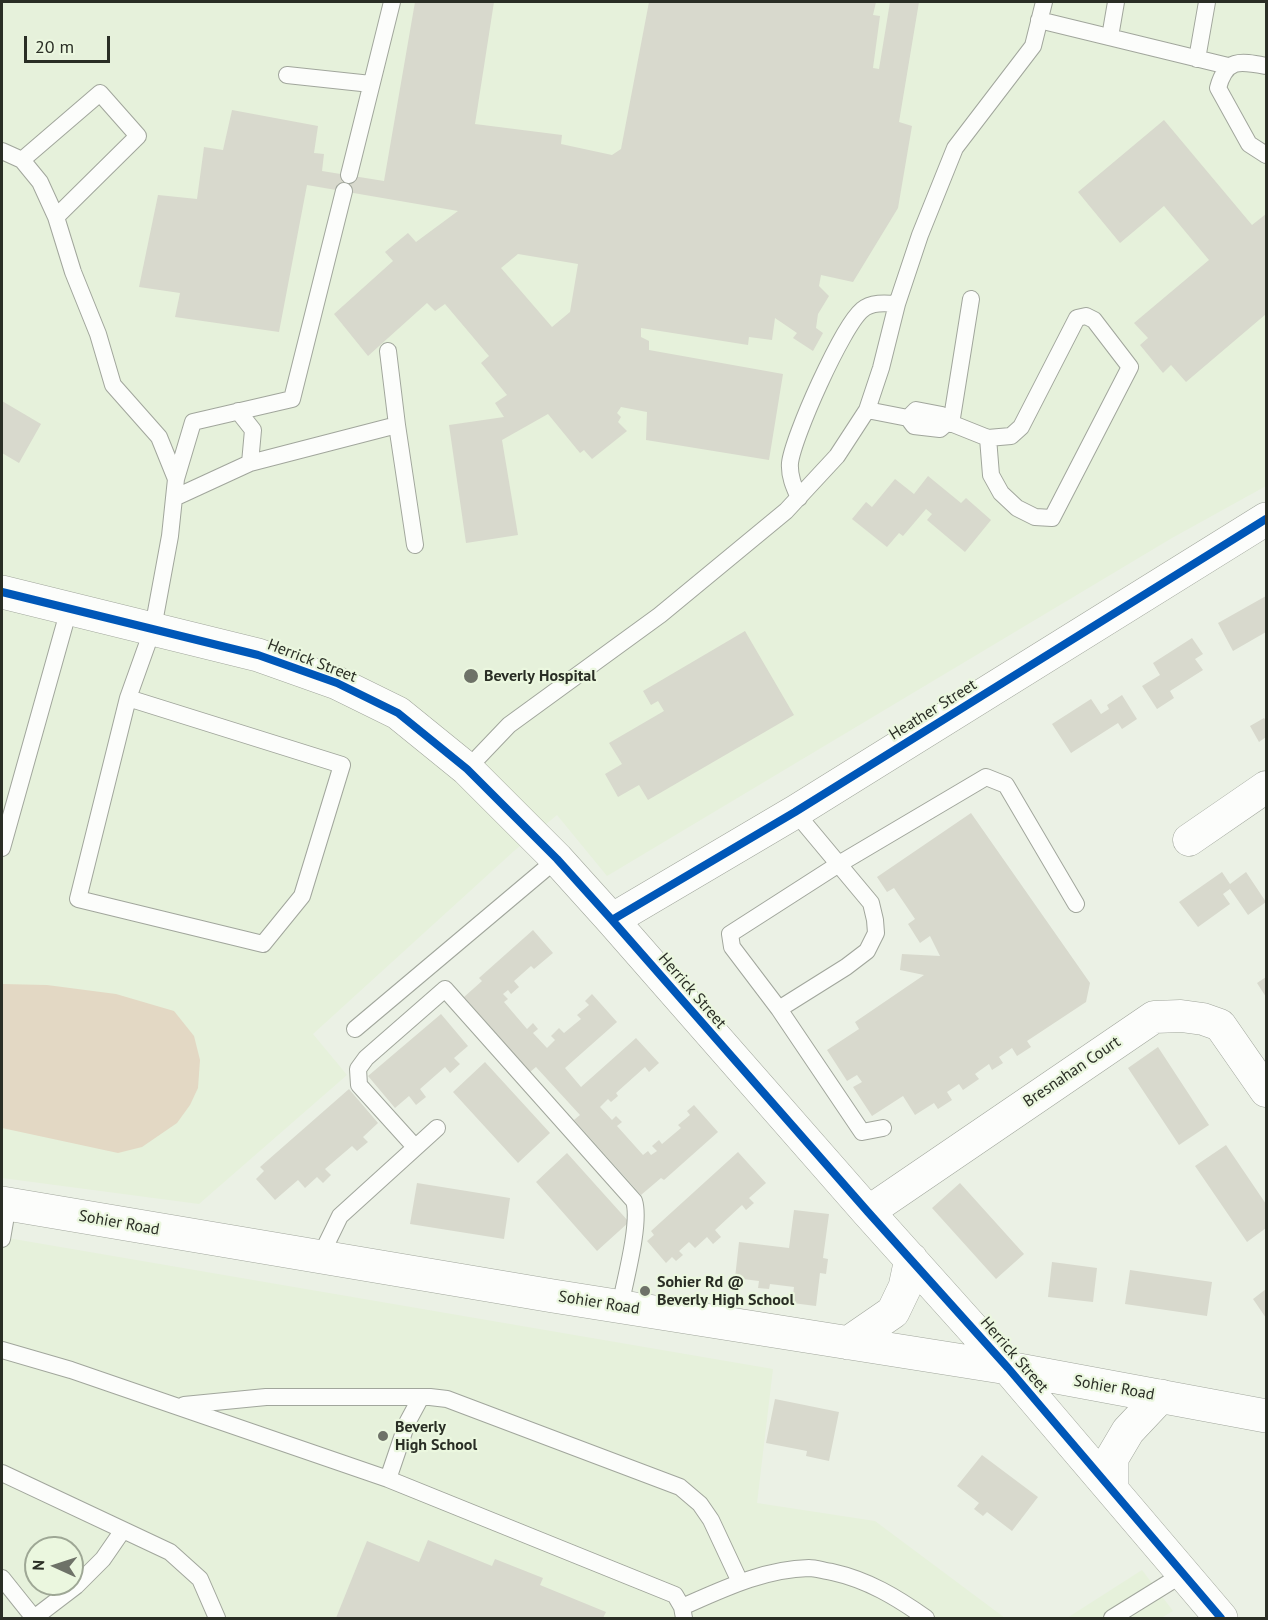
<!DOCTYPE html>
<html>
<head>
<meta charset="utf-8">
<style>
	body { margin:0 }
	#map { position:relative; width:1268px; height:1620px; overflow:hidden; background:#ebf1e5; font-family:"PT Sans",sans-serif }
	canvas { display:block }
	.frame { position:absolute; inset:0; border:3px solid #2a2e25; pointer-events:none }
	.north { position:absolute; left:24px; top:1536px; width:60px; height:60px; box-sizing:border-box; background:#ebf7df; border:2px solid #9ea795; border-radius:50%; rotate:273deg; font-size:16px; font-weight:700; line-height:24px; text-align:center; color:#2a2e25 }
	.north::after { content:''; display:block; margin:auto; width:21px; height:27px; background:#6e7268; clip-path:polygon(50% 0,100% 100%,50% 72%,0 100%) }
	.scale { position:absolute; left:24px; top:36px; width:86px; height:27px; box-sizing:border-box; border:3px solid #2a2e25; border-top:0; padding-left:8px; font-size:18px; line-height:21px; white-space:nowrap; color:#2a2e25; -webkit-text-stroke:4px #ebf7df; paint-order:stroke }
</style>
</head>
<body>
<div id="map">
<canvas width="1268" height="1620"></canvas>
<div class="frame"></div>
<div class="north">N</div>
<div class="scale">20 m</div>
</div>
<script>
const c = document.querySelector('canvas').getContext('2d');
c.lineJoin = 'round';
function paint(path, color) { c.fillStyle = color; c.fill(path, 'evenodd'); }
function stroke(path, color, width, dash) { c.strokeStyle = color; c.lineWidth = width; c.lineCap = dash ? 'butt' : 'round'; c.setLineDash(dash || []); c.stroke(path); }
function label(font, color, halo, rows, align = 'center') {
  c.font = font + ' "PT Sans",sans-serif'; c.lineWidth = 4.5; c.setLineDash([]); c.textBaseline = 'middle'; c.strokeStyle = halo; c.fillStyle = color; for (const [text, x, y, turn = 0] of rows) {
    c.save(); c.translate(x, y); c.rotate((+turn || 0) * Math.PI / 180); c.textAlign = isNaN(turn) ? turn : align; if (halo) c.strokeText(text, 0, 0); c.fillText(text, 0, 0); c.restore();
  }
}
paint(new Path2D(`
	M2 2H1266V486L1172 538 607 876 557 815 514 851 313 1034 347 1075 199 1204 2 1178Z
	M2 1237 773 1369 757 1503 875 1521 1005 1618H2ZM36 1548H72V1584H36Z
	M1142 1570 1173 1611 1161 1618H1067Z`), '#e6f1db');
paint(new Path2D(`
	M2 984 47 985 116 994 174 1011 194 1036 200 1060 198 1088 190 1105 177 1123 142 1147 118 1153 2 1128Z`), '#e3d8c4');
paint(new Path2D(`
	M415 2H494L475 124 562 135 561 144 612 155 621 149 649 2H876L873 15 880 16 873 68 879 69 890 2H919L899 122 912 126 898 208 853 282 821 275 819 286 829 296 818 314 816 328 823 333 813 351 793 338 797 333 775 318 772 340 749 337 748 345 641 328V337L649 341V350L783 374 769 460 646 440 647 412 621 407 617 413 621 417 618 422 627 431 592 459 584 450 580 453 548 414 502 440 518 535 466 543 449 425 504 417 495 403 507 395 481 363 489 356 445 304 435 311 427 303 368 356 334 314 393 261 385 252 408 233 416 242 458 211 307 185 279 332 175 317 180 293 139 287 158 195 197 199 204 147 223 150 232 110 318 126 314 153 324 154 322 171 384 181ZM518 254 578 264 570 312 552 327 501 268Z
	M1164 120 1252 225 1266 214V314L1186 382 1171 365 1163 373 1140 345 1148 338 1134 323 1209 260 1164 206 1120 243 1078 192Z
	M2 401 41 424 19 463 2 453Z
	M928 476 961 503 966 498 991 520 965 552 927 520 932 514 926 509 903 536 899 533 887 547 852 519 866 502 872 507 895 479 914 494Z
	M1266 596V632L1233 651 1218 623Z
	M745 631 794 715 648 800 639 785 618 797 605 774 622 764 609 743 664 711 658 701 651 705 643 691Z
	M1192 638 1203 654 1195 659 1203 670 1170 691 1174 698 1157 709 1142 686 1160 675 1153 663Z
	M1122 695 1137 719 1122 729 1118 723 1071 753 1052 724 1091 699 1101 714 1109 709 1107 705Z
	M1264 718 1266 721V737L1259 742 1250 726Z
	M971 813 1090 983 1086 1002 1027 1041 1031 1047 1017 1056 1012 1048 999 1057 1003 1063 992 1070 989 1064 975 1074 979 1079 963 1090 959 1084 947 1092 952 1100 938 1109 934 1103 915 1115 903 1096 872 1116 853 1087 862 1082 857 1075 847 1081 827 1050 859 1029 855 1022 924 975 900 970 902 954 940 956 930 936 920 943 908 924 915 919 894 888 887 892 877 877Z
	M1222 872 1230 884 1246 872 1266 902 1248 915 1230 889 1223 894 1230 904 1198 927 1179 902Z
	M533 930 553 953 534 969 531 966 514 981 519 987 511 994 508 990 503 994 508 999 504 1002 527 1029 533 1023 538 1029 533 1033 547 1048 555 1040 551 1036 559 1028 564 1033 581 1019 577 1015 589 1005 585 1001 592 994 617 1022 565 1068 581 1087 636 1038 659 1063 649 1072 645 1067 616 1093 618 1096 611 1102 608 1099 600 1107 612 1120 616 1116 622 1122 617 1126 643 1155 648 1151 651 1155 657 1151 652 1146 659 1140 662 1144 681 1128 678 1125 690 1115 687 1111 694 1105 718 1132 664 1180 661 1178 641 1195 574 1120 580 1115 536 1067 530 1072 464 997 482 981 479 978Z
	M1266 977V997L1257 983Z
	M441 1014 468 1046 454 1058 460 1064 450 1073 445 1067 420 1089 426 1097 416 1105 409 1096 395 1108 368 1076Z
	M1158 1047 1209 1125 1179 1145 1128 1068Z
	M485 1062 550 1133 518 1163 453 1092Z
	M349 1089 378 1123 363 1137 368 1142 357 1151 352 1146 325 1169 331 1175 323 1183 317 1177 305 1188 298 1180 275 1200 256 1179 264 1171 260 1167Z
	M1226 1145 1266 1204V1228L1247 1242 1195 1166Z
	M738 1152 766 1183 749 1198 754 1203 746 1210 742 1205 715 1230 721 1237 713 1244 707 1237 695 1248 689 1242 679 1251 683 1255 676 1261 672 1257 666 1263 647 1241 654 1235 651 1231Z
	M567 1153 629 1222 597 1251 536 1182Z
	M417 1183 510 1198 504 1239 410 1224Z
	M960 1183 1024 1254 996 1279 932 1208Z
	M794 1210 829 1214 823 1258 828 1259 826 1274 820 1273 816 1306 792 1303 794 1287 770 1284 769 1289 758 1288 759 1281 735 1278 739 1242 789 1248Z
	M1052 1262 1097 1268 1093 1302 1048 1297Z
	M1130 1270 1212 1282 1207 1316 1125 1304Z
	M1266 1289V1318L1253 1299Z
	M775 1399 839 1412 829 1461 806 1456 807 1451 766 1443Z
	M982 1455 1038 1497 1012 1531 987 1512 983 1516 974 1509 979 1503 957 1486Z
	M428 1540 492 1566 495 1559 543 1578 540 1585 606 1612 603 1618H336L367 1541 419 1562Z`), '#d8d9cd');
const lane = new Path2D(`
	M1039 20 1228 66
	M1110 37 1116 2
	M1197 59 1207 2
	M1266 66C1240 61 1226 58 1218 88L1249 144 1266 155
	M287 75 371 84
	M2 151 22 160 40 182 56 217 73 272 98 334 113 385 159 437 176 479 170 536 153 628 128 698 78 899 263 944 302 896 342 765 128 698
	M22 160 100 93 138 136 56 217
	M349 175 392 2
	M867 410 908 418 914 426 940 429 948 422
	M908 418 916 410 942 415 948 422 988 438 1011 436 1021 427 1077 318 1086 316 1094 320 1130 367 1052 518 1035 517 1017 508 1001 493 991 475 988 438
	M951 424 971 299
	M397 425 415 545
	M250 463 397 425 388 351
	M176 479 193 422 292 399 344 191
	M174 498 250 463 253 430 238 411
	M799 498C794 487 789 476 790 463 793 437 842 327 862 310 871 302 885 303 897 304
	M467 769 509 725 660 615 786 511 837 456 867 410 881 368 897 304 920 235 955 148 1033 46 1044 2
	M795 812 871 903 875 920 876 933 867 951 846 967 779 1009 732 947 730 934 839 864 986 777 1006 785 1076 904
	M2 848 69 609
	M779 1009 862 1132 883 1128
	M355 1029 557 859
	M415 1147 359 1085 358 1069 366 1058 445 989 634 1201C641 1222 625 1281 620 1306
	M2 1239 8 1204
	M320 1257 340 1216 437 1128
	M2 1350 71 1370 388 1479 675 1595 682 1607 684 1618
	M184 1405 266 1397H430L447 1399 680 1487 700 1504 711 1520 740 1582
	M2 1473 170 1552 200 1579 217 1618
	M388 1479 407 1423 421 1397
	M2 1578 34 1618
	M682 1607C723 1589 764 1569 809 1568 816 1568 824 1571 832 1572 868 1580 896 1597 926 1618
	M34 1618 76 1586 103 1559 123 1530
	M1112 1618 1183 1574`);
const street = new Path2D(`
	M1189 840 1266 787
	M868 1212 1154 1017 1181 1016 1203 1019 1220 1025 1266 1091`);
const secondary = new Path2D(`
	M2 592 258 655 337 683 398 713 467 769 557 859 612 920 868 1212 1008 1368 1221 1618
	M612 920 795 812 1266 519
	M2 1203 553 1296 1008 1368 1266 1416
	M848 1343 893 1312 905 1287 911 1259
	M1112 1490V1458L1128 1431 1161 1396`);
stroke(lane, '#a1a69c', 18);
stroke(street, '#a1a69c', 33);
stroke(secondary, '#a1a69c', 34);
stroke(lane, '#fcfdfb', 16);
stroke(street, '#fcfdfb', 32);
stroke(secondary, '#fcfdfb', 33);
stroke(new Path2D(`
	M2 592 258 655 337 683 398 713 467 769 557 859 612 920 868 1212 1008 1368 1221 1618
	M612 920 795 812 1266 519`), '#0057b8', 8);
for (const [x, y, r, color] of [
	[471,676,8,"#6e7268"],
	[645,1291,6,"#6e7268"],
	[383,1436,6,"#6e7268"]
]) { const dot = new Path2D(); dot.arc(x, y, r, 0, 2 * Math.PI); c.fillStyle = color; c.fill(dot); stroke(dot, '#ebf7df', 2); }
label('16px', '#2a2e25', '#ebf7df', [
	["Herrick Street",312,661,21],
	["Heather Street",933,710,-32],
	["Herrick Street",692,991,49],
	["Bresnahan Court",1072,1072,-34],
	["Sohier Road",119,1223,10],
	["Sohier Road",599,1303,9],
	["Herrick Street",1014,1355,49],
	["Sohier Road",1114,1388,10]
]);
label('bold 16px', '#2a2e25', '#ebf7df', [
	["Beverly Hospital",484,676],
	["Sohier Rd @",657,1282],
	["Beverly High School",657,1300],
	["Beverly",395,1427],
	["High School",395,1445]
], 'left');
</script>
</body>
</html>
